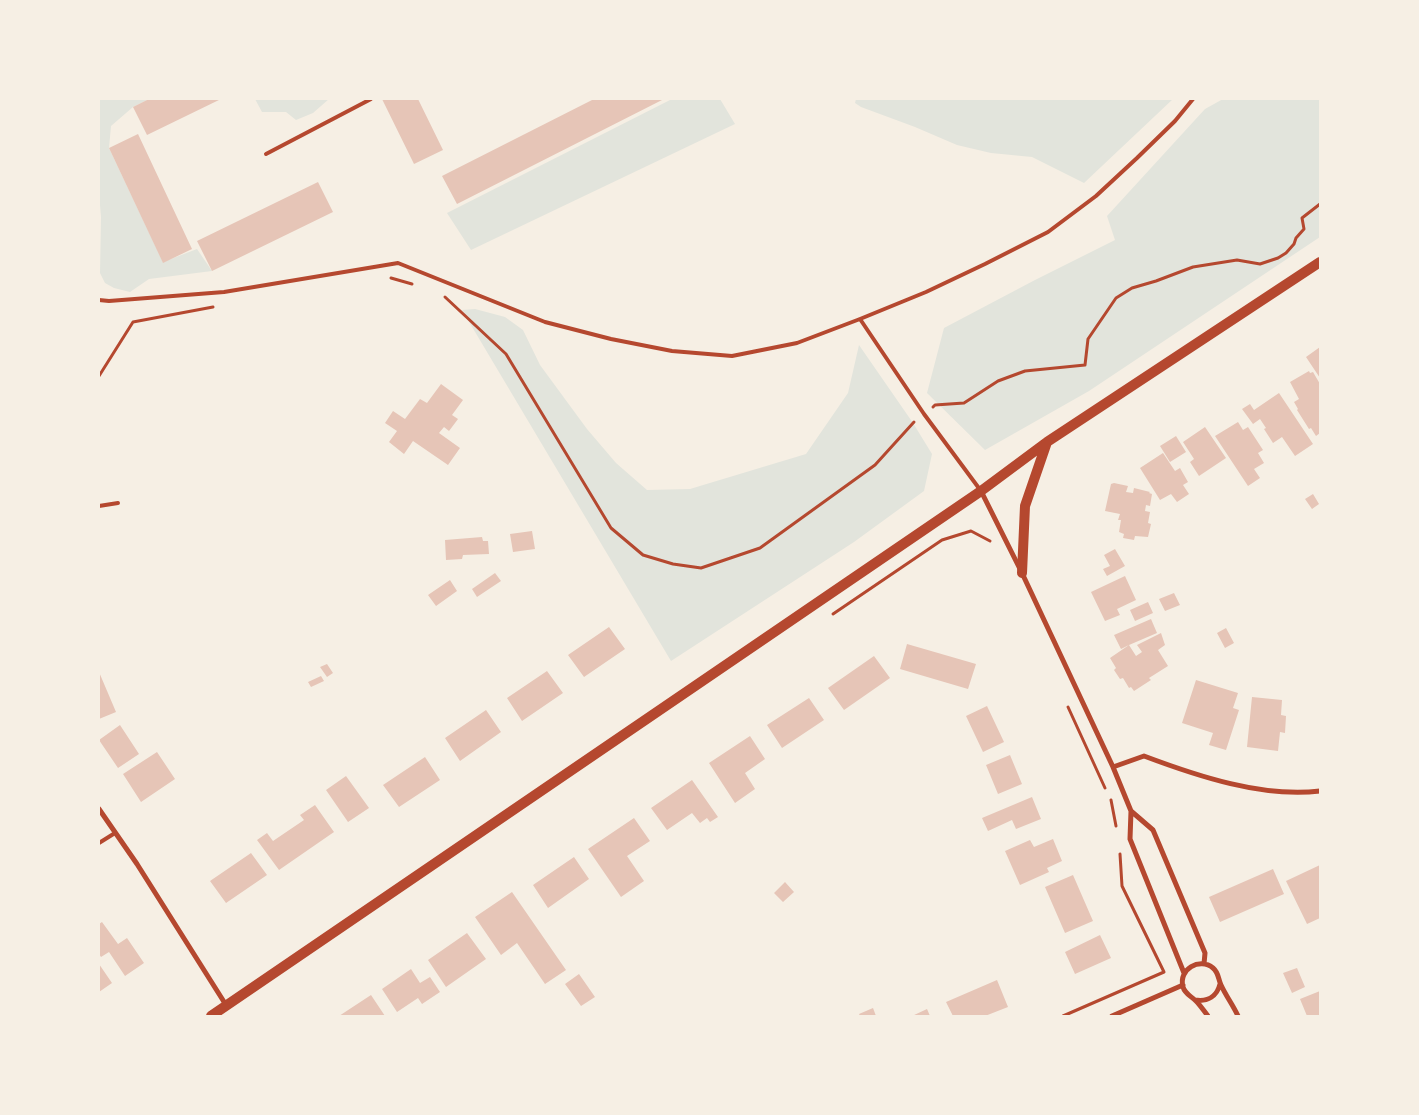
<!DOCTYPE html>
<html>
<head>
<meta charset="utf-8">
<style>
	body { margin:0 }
	#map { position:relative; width:1419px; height:1115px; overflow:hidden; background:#f6efe4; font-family:"Fira Sans Condensed",sans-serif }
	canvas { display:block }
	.frame { position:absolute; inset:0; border:100px solid #f6efe4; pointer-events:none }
</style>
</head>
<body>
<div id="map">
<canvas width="1419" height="1115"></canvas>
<div class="frame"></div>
</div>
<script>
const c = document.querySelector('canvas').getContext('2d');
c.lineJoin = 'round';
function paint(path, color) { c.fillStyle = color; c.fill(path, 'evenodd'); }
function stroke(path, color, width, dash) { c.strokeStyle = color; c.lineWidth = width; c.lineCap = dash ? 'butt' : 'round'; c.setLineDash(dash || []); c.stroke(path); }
paint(new Path2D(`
	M99 99H149L133 107 111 126 109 148 163 262 197 249 212 271 149 279 130 292 114 288 105 283 100 273 101 217 99 194Z
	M255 99H329L313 113 296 120 286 112H262Z
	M672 99H720L735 124 471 250 447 213Z
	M856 99H1173L1084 183 1032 157 991 153 957 145 915 127 861 107 855 103Z
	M1223 99H1320V237L1089 391 985 450 927 393 944 328 1035 280 1115 240 1107 216 1205 109Z
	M475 309 505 317 523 330 540 365 587 429 616 463 647 490 690 489 806 454 848 393 859 345 913 423 932 454 924 491 854 542 671 661 462 310Z`), '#e2e4dc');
paint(new Path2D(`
	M149 99H221L147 135 133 107Z
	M382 99H418L443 150 414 164Z
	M594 99H664L457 204 442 176Z
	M138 134 192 249 163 263 109 148Z
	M318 182 333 212 212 271 197 241Z
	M1320 347V378L1306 357Z
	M1309 371 1310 373 1313 372 1320 384V433L1316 436 1311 428 1309 429 1297 410 1298 409 1294 402 1299 399 1290 382Z
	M441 384 463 400 452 415 458 419 449 431 444 427 439 433 460 448 448 465 413 441 404 454 389 442 397 431 385 423 393 411 405 419 420 399 427 403Z
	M1279 393 1313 444 1295 456 1282 437 1273 443 1264 429 1266 428 1260 419 1253 424 1242 409 1250 404 1254 410Z
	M1238 422 1243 430 1248 427 1263 450 1258 453 1264 463 1254 469 1260 478 1248 486 1215 436Z
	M1205 427 1226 458 1199 476 1190 462 1194 459 1183 442Z
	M1176 436 1186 452 1170 462 1160 446Z
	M1163 453 1175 471 1180 468 1188 482 1183 485 1189 494 1177 502 1171 494 1160 500 1140 468Z
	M1114 483 1128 486 1126 492 1133 493 1134 488 1150 492 1149 493 1152 494 1150 506 1146 505 1145 511 1150 512 1148 523 1151 524 1148 537 1135 536 1134 540 1123 538 1124 534 1119 532 1121 520H1118L1120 514 1105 511 1111 484Z
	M1313 494 1319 504 1312 509 1305 499Z
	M532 531 535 549 513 552 510 534Z
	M482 537 483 541H488L489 554 463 555 462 559 446 560 445 540Z
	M1115 549 1125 566 1107 576 1103 569 1110 566 1104 555Z
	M495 573 501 581 477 597 472 589Z
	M1125 576 1136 600 1117 609 1120 615 1105 621 1091 592Z
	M450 580 457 591 436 606 428 595Z
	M1174 593 1180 605 1165 611 1159 599Z
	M1148 602 1153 613 1135 621 1130 610Z
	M1151 619 1157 633 1129 645 1136 656 1142 652 1137 645 1161 633 1165 645 1158 650 1168 666 1149 678 1151 680 1134 691 1131 687 1129 688 1123 678 1120 679 1114 670 1116 668 1110 658 1129 645 1121 649 1114 635Z
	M609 627 625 649 584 677 568 655Z
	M1226 628 1234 643 1225 648 1217 633Z
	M907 644 976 664 968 689 900 669Z
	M874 656 890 678 844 710 828 688Z
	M327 664 333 673 327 677 320 667Z
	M547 671 563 693 522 721 507 698Z
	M99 672 116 712 99 719Z
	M321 676 324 681 311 687 308 682Z
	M1196 680 1238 693 1233 708 1239 710 1226 750 1209 745 1213 733 1182 723Z
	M1252 697 1282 700 1281 715 1286 716 1285 733 1280 732 1278 751 1247 747Z
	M809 698 824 720 782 748 767 725Z
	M987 706 1004 742 983 752 966 716Z
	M486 710 501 732 460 761 445 738Z
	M120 725 139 754 118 768 99 740Z
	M750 736 765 759 745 773 755 789 735 803 709 763Z
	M157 752 175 779 141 802 123 774Z
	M1010 755 1022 784 998 794 986 765Z
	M425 757 440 780 399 807 383 785Z
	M346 776 369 808 348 822 326 790Z
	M692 780 718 817 710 822 707 818 700 823 692 813 667 830 651 808Z
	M1032 797 1041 819 1016 829 1012 820 988 831 982 818Z
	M315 805 334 832 279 870 257 840 267 833 273 841 304 820 300 815Z
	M634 818 650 841 627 856 644 881 621 897 588 849Z
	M1053 839 1062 861 1047 868 1049 872 1020 885 1005 851 1030 840 1034 847Z
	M251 853 267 875 226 903 210 881Z
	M574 857 589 879 548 908 533 885Z
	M1320 865V918L1307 924 1286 881Z
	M1273 869 1284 894 1220 922 1209 897Z
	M1073 875 1093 921 1065 933 1045 887Z
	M785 882 794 892 783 902 774 893Z
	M512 892 566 970 545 984 517 943 501 955 475 917Z
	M102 922 118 944 127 938 144 963 125 976 109 952 101 957 99 954V924Z
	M467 933 486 959 446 987 428 960Z
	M1100 935 1111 958 1075 974 1065 952Z
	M99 964 112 983 99 992Z
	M1297 968 1305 987 1292 993 1283 973Z
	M411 969 420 983 430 977 440 992 422 1004 418 998 397 1012 382 989Z
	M579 974 595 997 581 1006 565 984Z
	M997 980 1008 1007 985 1016H953L946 1002Z
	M1320 991V1016H1307L1300 999Z
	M371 995 385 1016H339Z
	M873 1008 876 1016H860L859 1014Z
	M927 1009 930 1016H912Z`), '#e6c5b7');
stroke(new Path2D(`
	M391 278 412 284
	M445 297 506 354 611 528 643 555 673 564 701 568 760 548 875 465 914 422
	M99 376 133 322 213 307
	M933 407 935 405 964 403 998 381 1025 371 1085 365 1088 339 1116 298 1132 288 1156 281 1193 267 1237 260 1260 264 1278 258 1286 253 1294 244 1296 238 1304 229 1302 218 1320 204
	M833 614 942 540 971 531 990 541
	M1068 707 1105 788
	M1111 800 1116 826
	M1063 1016 1164 972 1122 886 1120 854`), '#b5482f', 3);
stroke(new Path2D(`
	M266 154 371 99
	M99 300 109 301 224 292 398 263 545 322 611 339 672 351 732 356 797 343 860 319 926 292 985 264 1048 232 1096 196 1137 158 1175 121 1193 99
	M860 319 924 414 981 491
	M99 506 118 503
	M99 843 115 833`), '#b5482f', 4);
stroke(new Path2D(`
	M981 491 1022 573 1113 767 1131 811 1153 830 1205 953 1204 964
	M1113 767 1144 756C1197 776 1263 798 1320 791
	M99 809 137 864 226 1005
	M1131 811 1130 839 1184 973
	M1195 1000C1208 1002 1217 996 1220 984
	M1112 1016 1183 985
	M1208 1016C1204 1011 1200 1005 1196 1001 1191 996 1185 994 1183 987 1178 969 1200 957 1213 968 1219 973 1218 979 1221 985 1226 996 1233 1005 1238 1016`), '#b5482f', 5);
stroke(new Path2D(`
	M1022 573 1025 506 1047 442
	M211 1016 981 491 1047 442 1320 262`), '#b5482f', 10);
</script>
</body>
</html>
